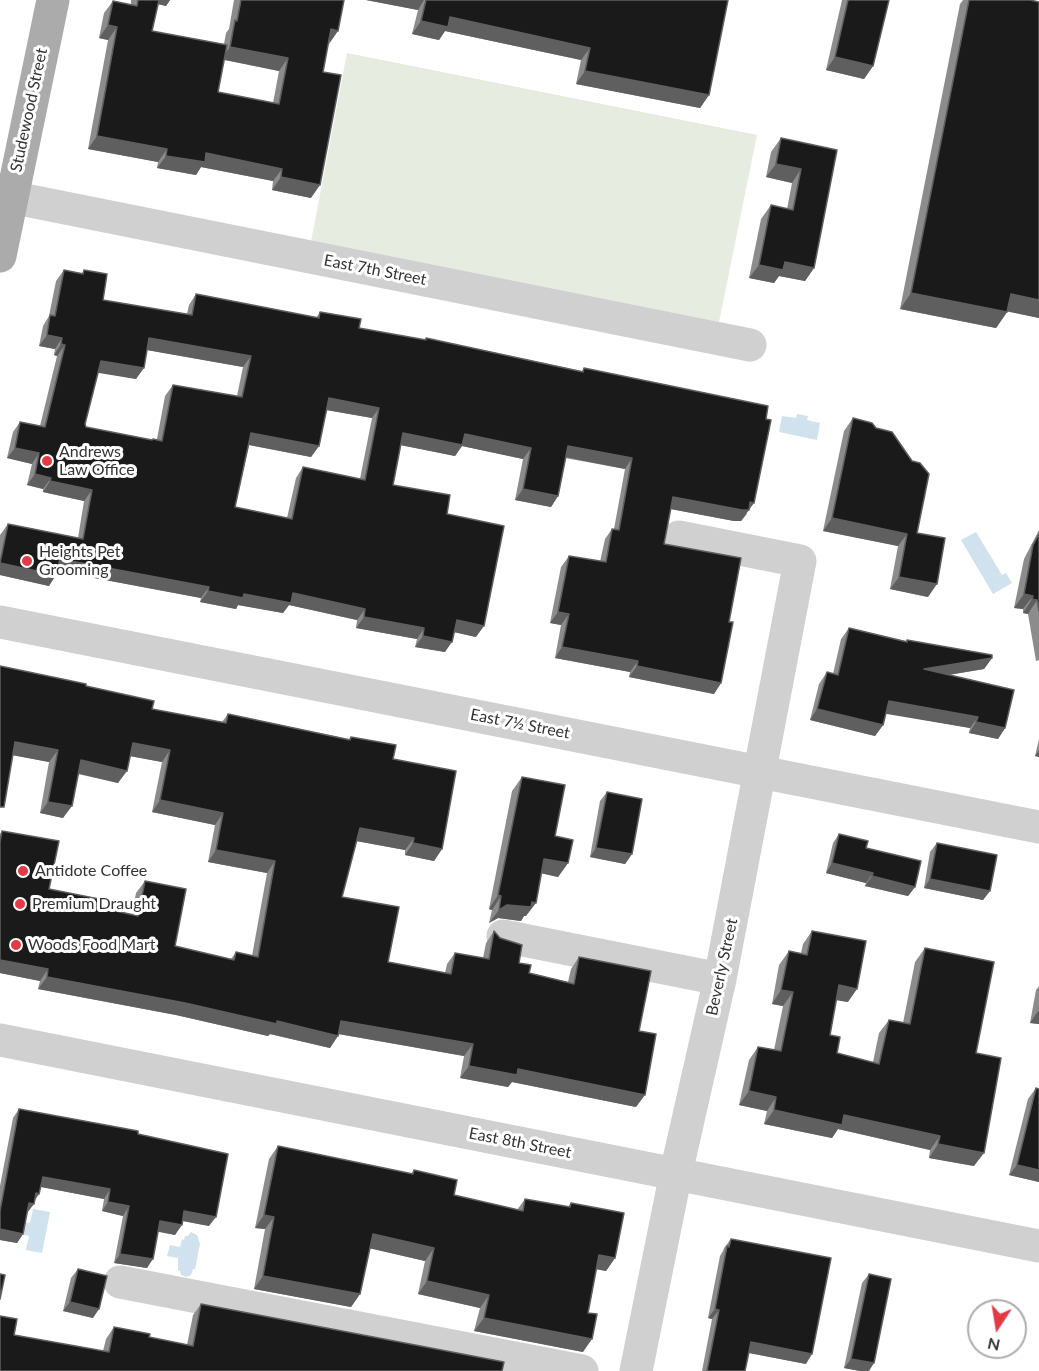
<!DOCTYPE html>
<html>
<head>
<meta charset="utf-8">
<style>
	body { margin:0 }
	#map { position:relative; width:1039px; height:1371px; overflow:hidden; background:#fff; font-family:Lato,sans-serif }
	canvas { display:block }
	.north { position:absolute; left:967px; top:1299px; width:60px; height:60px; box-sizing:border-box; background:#fff; border:2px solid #adadad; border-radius:50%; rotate:192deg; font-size:16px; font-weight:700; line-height:24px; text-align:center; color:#333 }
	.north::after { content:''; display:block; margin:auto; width:21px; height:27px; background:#e63946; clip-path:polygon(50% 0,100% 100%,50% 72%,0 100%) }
</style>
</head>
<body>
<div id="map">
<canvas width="1039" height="1371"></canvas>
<div class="north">N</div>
</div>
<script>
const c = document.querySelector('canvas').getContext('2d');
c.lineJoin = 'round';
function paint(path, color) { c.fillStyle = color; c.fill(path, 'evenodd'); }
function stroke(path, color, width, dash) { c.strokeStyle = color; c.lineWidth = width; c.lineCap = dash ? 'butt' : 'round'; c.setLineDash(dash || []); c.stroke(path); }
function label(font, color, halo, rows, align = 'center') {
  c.font = font + ' Lato,sans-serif'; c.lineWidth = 6; c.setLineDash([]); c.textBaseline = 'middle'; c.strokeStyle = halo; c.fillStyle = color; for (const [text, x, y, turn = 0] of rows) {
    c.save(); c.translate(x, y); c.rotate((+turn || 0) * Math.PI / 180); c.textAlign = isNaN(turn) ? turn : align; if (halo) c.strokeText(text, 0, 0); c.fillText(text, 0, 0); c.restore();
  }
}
paint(new Path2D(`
	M347 53 757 135 719 322 311 242Z`), '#e6ecdf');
paint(new Path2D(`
	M797 414 808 416 807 420 820 423 817 440 779 432 782 416 796 418Z
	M976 532 1002 575 1006 573 1012 583 993 594 961 540Z
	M33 1209 50 1212 42 1253 26 1250 29 1236 20 1234 23 1222 30 1223Z
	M191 1232 197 1235 200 1244 195 1269H193L191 1275 186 1277 181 1275 180 1271 178 1270V1258L167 1256 170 1245 180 1247 182 1239 184 1240 185 1236H188Z`), '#cfe2ee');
stroke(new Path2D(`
	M0 195 750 345
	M0 622 1039 827
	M503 936 720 979
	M0 1040 1039 1246
	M120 1282 582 1371
	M636 1371 676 1173 720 979 800 561 679 537`), '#d0d0d0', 33);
stroke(new Path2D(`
	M0 256 53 0`), '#ababab', 33);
paint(new Path2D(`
	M131 0H170L166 6 158 4 152 31 224 44 226 33 229 29 234 0H344L328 44 323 72 311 198 272 190 273 181 201 167 196 175 157 168 158 162 88 149 108 40 99 38 104 13 113 1 131 5ZM224 60 279 71 273 103 218 92Z
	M366 0H728L709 95 700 108 576 84 581 60 445 31 439 40 412 34 418 10Z
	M842 0H889L873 66 864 79 826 70Z
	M963 0H1030L1039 318 1008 311 996 328 900 309 960 4Z
	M781 138 837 150 814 268 805 281 779 276 774 283 749 278 761 219 771 205 787 209 792 183 766 177 771 152Z
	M64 270 82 273 84 270 103 300 187 314 189 305 196 294 316 318 320 312 359 328 424 340 426 338 582 371 584 368 747 514 741 521H734L671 509 664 544 729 622 721 683 714 694 629 677 630 672 555 658 561 625 550 623 561 567 569 556 600 562 605 539 612 529H614L625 469 565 458 558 496 551 507 515 500 523 459 462 446 455 456 401 445 393 485 447 514 476 637 454 632 445 652 415 647 417 639 356 628 357 620 289 605 283 613 238 605 236 609 200 602 201 598 57 571 49 586 0 575V535L8 524 78 538 84 501 43 492V489L27 485 32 464 7 458 13 432 20 422 40 426 57 356 54 355 55 349 39 346 43 326 49 316 56 281ZM147 350 243 367 237 396 173 385 165 396 157 439H153L151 440 86 427 85 424 98 372 136 379ZM326 410 372 418 360 479 303 467 296 478 287 518 235 507 249 445 311 457 319 446Z
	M853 418 917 533 928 597 890 589 898 546 823 531 844 431Z
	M1039 530V660L1036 661 1028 614 1023 613V609L1014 608 1024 559Z
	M849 628 906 641 907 640 992 658 984 669 949 675 1005 728 998 739 969 733 970 728 886 713 883 725 875 736 810 720 819 684 827 672 833 674 841 639Z
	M0 666 86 686 152 709 222 722 228 714 349 739 351 737 393 759 442 849 434 861 405 855V850L356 841 342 897 388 962 445 973 447 964 455 953 483 958 486 943 494 931 519 963 529 973 568 982 571 969 579 957 639 1031 636 1107 512 1082 508 1087 460 1078 464 1056 338 1034 330 1048 270 1034 268 1036 176 1015 38 989 40 981 0 973V834L2 831 49 889 98 907 132 914 136 893 145 881 175 946 231 959 236 952 252 956 267 873 208 862 215 825 152 812 162 762 130 756 118 783 78 774 63 818 40 813 49 762 13 755Z
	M1039 739V757L1035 756Z
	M522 777 555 836 568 863 558 877 542 873 526 916H524L521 921 498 918 489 923 492 910 489 909 512 791Z
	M607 792 632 854 625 864 590 857 600 801Z
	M839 834 866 848 915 887 908 896 865 886 866 883 826 873 833 843Z
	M937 843 990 891 983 900 924 888 930 852Z
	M812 931 848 1002 836 1000 830 1035 837 1053 873 1062 879 1033 889 1020 903 1023 915 962 925 948 976 1053 974 1166 929 1158 930 1150 838 1129 832 1138 764 1124 767 1111 739 1105 749 1060 758 1047 774 1050 783 1006 772 1004 779 965 789 951 801 953 803 944Z
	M1039 986V1024L1030 1023 1036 990Z
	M1036 1088 1039 1182 1009 1175 1028 1099Z
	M19 1109 138 1134 209 1226 182 1221 175 1235 158 1231 147 1268 114 1263 123 1216 102 1211 104 1199 41 1187 34 1202 27 1213 23 1234 17 1243 0 1240V1186L13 1118Z
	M278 1146 411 1174 414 1170 454 1195 517 1210 525 1199 568 1207 571 1203 615 1258 606 1271 596 1269 588 1313 583 1352 474 1331 480 1308 418 1294 425 1261 370 1248 360 1294 351 1307 254 1289 265 1229 255 1228 269 1159Z
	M731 1239 806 1364 749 1353 745 1371H702L712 1319 708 1318 720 1256 723 1251 724 1248Z
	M78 1269 93 1318 63 1311 71 1278Z
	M869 1274V1371H860L844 1368 862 1283Z
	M201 1304 502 1371H0L14 1335 103 1351 106 1339 114 1327 149 1337 187 1345 193 1315Z`), '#8c8c8c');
paint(new Path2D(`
	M155 0H170L166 6 153 3Z
	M366 0H424L418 10Z
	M450 17 590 48 581 60 445 31 439 40 412 34 421 21Z
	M108 25 117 27 108 40 99 38Z
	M331 29 338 31 329 44Z
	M230 47 288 58 279 71 221 59Z
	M835 57 873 66 864 79 826 70Z
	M585 71 709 95 700 108 576 84Z
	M97 136 167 149 158 162 88 149Z
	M206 153 282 169 273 181 201 167 196 175 157 168 166 156Z
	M776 164 801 169 792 183 766 177Z
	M281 177 320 185 311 198 272 190Z
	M785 262 814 268 805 281 779 276 774 283 749 278 759 265Z
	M911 293 1007 312 996 328 900 309Z
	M1011 294 1039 300V318L1000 310Z
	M47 335 62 338 55 349 39 346Z
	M149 338 251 356 243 367 141 349Z
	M61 344 65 345 57 356 54 355Z
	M101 361 144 368 136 379 93 372Z
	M329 398 379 408 372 418 321 409Z
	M251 433 319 446 311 457 244 444Z
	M403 433 465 434 531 448 523 459 462 446 455 456 395 444Z
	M568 446 632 458 625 469 560 456Z
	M15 448 39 453 32 464 7 458Z
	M35 474 51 478 43 489 27 485Z
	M50 481 92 490 84 501 43 492Z
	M523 489 558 496 551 507 515 500Z
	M673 497 750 502 754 503 741 521H734L665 508Z
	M832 518 907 534 898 546 823 531Z
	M60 559 209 587 201 598 52 570Z
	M0 563 56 575 49 586 0 575Z
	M899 577 937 584 928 597 890 589Z
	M208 591 244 594 293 593 365 609 357 620 289 605 283 613 238 605 236 609 200 602Z
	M1024 594 1033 596 1023 609 1014 608Z
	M1032 599 1037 600 1028 614 1023 613Z
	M558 612 569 614 561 625 550 623Z
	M364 617 424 628 417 639 356 628Z
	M457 620 484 626 476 637 449 631Z
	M423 636 452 642 445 652 415 647Z
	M562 647 638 661 630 672 555 658Z
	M992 658 984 669 917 680 924 669Z
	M637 666 721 683 714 694 629 677Z
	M889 701 978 717 970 728 881 713Z
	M817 709 883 725 875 736 810 720Z
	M976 722 1005 728 998 739 969 733Z
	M15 742 58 750 49 762 6 754Z
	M133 743 170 750 162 762 124 755Z
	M1039 750V757L1035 756Z
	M81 760 127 771 118 783 72 772Z
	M160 800 223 813 215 825 152 812Z
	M48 802 72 806 63 818 40 813Z
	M360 828 414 838 405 850 351 840Z
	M413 843 442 849 434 861 405 855Z
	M596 848 632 854 625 864 590 857Z
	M216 850 275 861 267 873 208 862Z
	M544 859 568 863 558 877 535 872Z
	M832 863 873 873 866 883 826 873Z
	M872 876 915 887 908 896 865 886Z
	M930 879 990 891 983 900 924 888Z
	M498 895 501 896 492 910 489 909Z
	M532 902 536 903 526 916H524L521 921 498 918 489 923 499 910 507 905Z
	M0 960 48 969 40 981 0 973Z
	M47 977 277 1021 338 1036 330 1048 270 1034 268 1036 176 1015 38 989Z
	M839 985 857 989 848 1002 830 999Z
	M781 990 793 992 783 1006 772 1004Z
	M1038 1011H1039V1024L1030 1023Z
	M341 1021 473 1044 464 1056 333 1033Z
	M469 1066 518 1069 645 1095 636 1107 512 1082 508 1087 460 1078Z
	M749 1091 776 1097 767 1111 739 1105Z
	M774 1110 844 1115 940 1136 930 1150 838 1129 832 1138 764 1124Z
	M938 1144 984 1153 974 1166 929 1158Z
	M1017 1165 1039 1170V1182L1009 1175Z
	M43 1177 110 1189 104 1199 36 1186Z
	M36 1193 39 1194 33 1203 34 1204 27 1213 23 1212Z
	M108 1202 129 1206 123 1216 102 1211Z
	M184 1211 216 1217 209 1226 178 1220Z
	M264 1215 274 1217 265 1229 255 1228Z
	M160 1221 182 1225 175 1235 154 1231Z
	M0 1229 23 1234 17 1243 0 1240Z
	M373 1234 434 1248 425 1261 364 1247Z
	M120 1254 153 1259 147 1268 114 1263Z
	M599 1255 615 1258 606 1271 590 1268Z
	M263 1276 360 1294 351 1307 254 1289Z
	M427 1281 489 1295 480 1308 418 1294Z
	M70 1302 99 1309 93 1318 63 1311Z
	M715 1309 719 1310 712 1319 708 1318Z
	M484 1318 592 1339 583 1352 474 1331Z
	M751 1342 812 1354 806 1364 744 1352Z
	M851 1359 874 1363 869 1371H860L844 1368Z`), '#5f5f5f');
const building = new Path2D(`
	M138 0H159L152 31 227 45 218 92 279 104 288 58 230 47 235 20 237 21 241 0H344L338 31 331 29 323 72 341 75 320 185 281 177 282 169 206 153 205 162 166 156 167 149 97 136 117 27 108 25 113 1 137 6Z
	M426 0H728L709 95 585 71 590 48 450 17 448 27 421 21Z
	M848 0H889L873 66 835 57Z
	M969 0H1030L1039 2V300L1011 294 1007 312 911 293Z
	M781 138 837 150 814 268 785 262 783 270 759 265 771 205 793 210 801 169 776 164Z
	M64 270 83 274 84 270 107 274 103 300 192 315 196 294 319 318 320 312 361 319 359 328 426 340V338L583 372 584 368 768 406 766 419 771 420 754 503 750 502 749 510H742L673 497 664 544 741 558 729 622H733L721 683 637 666 638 661 562 647 569 614 558 612 569 556 606 562 612 529 619 530 632 458 568 446 558 496 523 489 531 448 465 434 462 445 403 433 393 485 450 495 447 514 504 526 484 626 457 620 452 642 423 636 424 628 364 617 365 609 293 593 291 603 244 594 243 598 208 591 209 587 60 559 56 575 0 563 8 524 83 539 92 490 50 481 51 478 35 474 39 453 15 448 20 422 45 427 65 345 61 344 62 338 47 335 50 315 55 316ZM149 338 251 356 242 397 173 385 162 441 153 439 152 440 86 427 85 424 101 361 144 368ZM329 398 379 408 365 480 303 467 292 519 235 507 251 433 319 446Z
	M853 418 872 423 876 428 892 432 912 461 920 463 929 474 917 533 945 538 937 584 899 577 907 534 832 518Z
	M1039 534V611L1037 600 1032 599 1033 596 1024 594 1033 545Z
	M849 628 907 642V640L992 655V658L924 669 1014 690 1005 728 976 722 978 717 889 701 883 725 817 709 827 672 838 675Z
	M0 666 86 684V686L154 701 152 709 226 723 228 714 350 740 351 737 396 745 393 759 456 771 442 849 413 843 414 838 360 828 342 897 399 907 388 962 451 974 455 953 489 959 494 931 500 938 522 945 519 963 531 965 529 973 574 984 579 957 651 971 639 1031 656 1034 645 1095 518 1069 517 1075 469 1066 473 1044 341 1021 338 1036 277 1021V1024L185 1003 47 977 48 969 0 960V842L2 831 59 841 49 889 99 899 98 907 138 916 145 881 186 889 175 946 234 960 236 952 258 957 275 861 216 850 223 813 160 800 170 750 133 743 127 771 81 760 72 806 48 802 58 750 15 742 4 807H0Z
	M522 777 565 785 555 836 573 840 568 863 544 859 536 903 532 902 531 907 507 905 499 910 501 896 498 895Z
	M607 792 642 799 632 854 596 848Z
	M839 834 868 841 866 848 921 861 915 887 872 876 873 873 832 863Z
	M937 843 997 855 990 891 930 879Z
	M812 931 866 941 857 989 839 985 830 1035 840 1037 837 1053 879 1064 889 1020 910 1024 925 948 994 962 976 1053 1001 1058 984 1153 938 1144 940 1136 844 1115 842 1125 774 1110 776 1097 749 1091 758 1047 781 1051 793 992 781 990 789 951 807 955Z
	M1036 1088 1039 1089V1170L1017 1165Z
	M19 1109 138 1131V1134L228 1154 216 1217 184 1211 182 1225 160 1221 153 1259 120 1254 129 1206 108 1202 110 1189 43 1177 39 1194 36 1193 34 1204 29 1203 23 1234 0 1229V1211Z
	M278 1146 413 1174 414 1170 457 1180 454 1195 523 1211 525 1199 570 1207 571 1203 624 1213 615 1258 599 1255 588 1313 597 1314 592 1339 484 1318 489 1295 427 1281 434 1248 373 1234 360 1294 263 1276 274 1217 264 1215Z
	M731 1239 831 1258 812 1354 751 1342 745 1371H707L719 1310 715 1309 727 1246 729 1247Z
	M78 1269 107 1276 99 1309 70 1302Z
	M0 1274 5 1275 0 1299Z
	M869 1274 891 1279 874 1363 851 1359Z
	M201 1304 504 1362 502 1371H0V1316L17 1319 14 1335 109 1352 114 1327 150 1334 149 1337 193 1346Z`);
paint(building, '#1a1a1a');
stroke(building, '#5f5f5f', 1.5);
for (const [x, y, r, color] of [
	[47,461,6,"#e63946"],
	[27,561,6,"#e63946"],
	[23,871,6,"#e63946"],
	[20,904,6,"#e63946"],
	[16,945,6,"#e63946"]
]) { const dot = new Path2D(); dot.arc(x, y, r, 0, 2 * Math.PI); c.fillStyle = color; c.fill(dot); stroke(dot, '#fff', 2); }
label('16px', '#333', '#fff', [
	["Studewood Street",29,110,-78],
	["East 7th Street",375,270,11],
	["East 7½ Street",520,724,11],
	["Beverly Street",722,967,-78],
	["East 8th Street",520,1143,11]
]);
label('16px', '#333', '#fff', [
	["Andrews",59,452],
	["Law Office",59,470],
	["Heights Pet",39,552],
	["Grooming",39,570],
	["Antidote Coffee",35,871],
	["Premium Draught",32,904],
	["Woods Food Mart",28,945]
], 'left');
</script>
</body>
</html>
